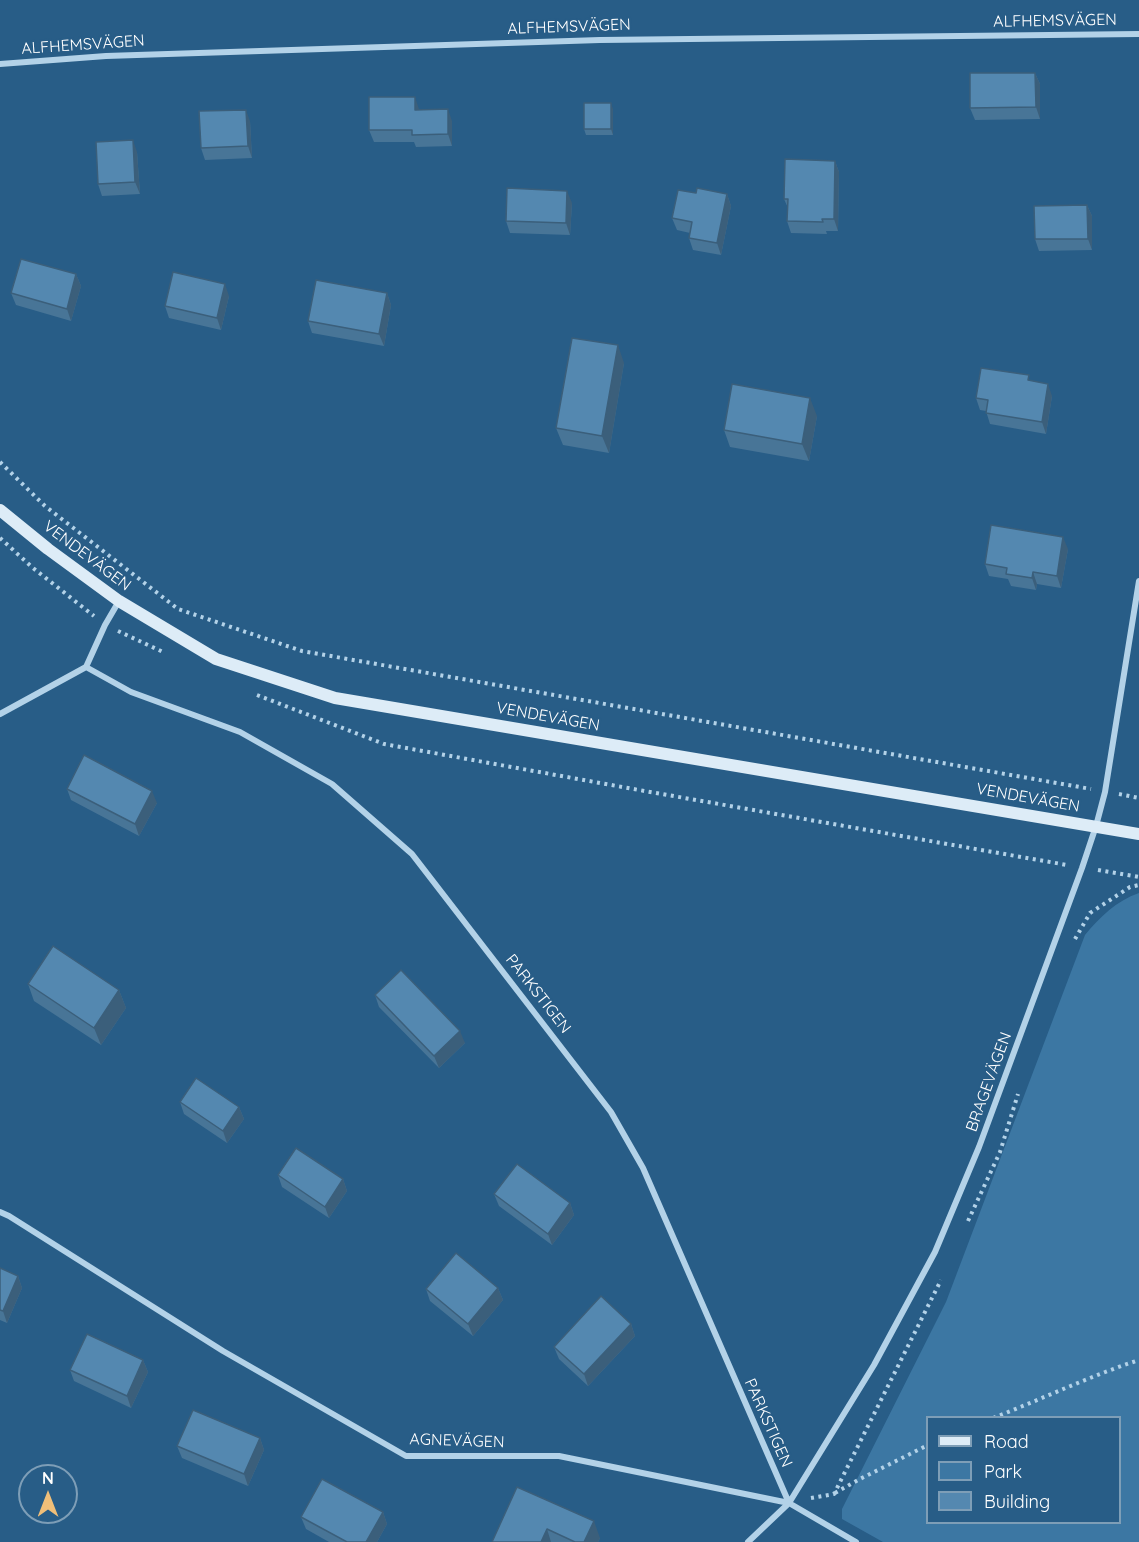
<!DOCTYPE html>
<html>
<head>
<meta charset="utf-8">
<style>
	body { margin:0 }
	#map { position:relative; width:1139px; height:1542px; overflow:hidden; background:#285d87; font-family:Quicksand,sans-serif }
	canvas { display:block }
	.legend { position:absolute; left:926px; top:1416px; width:195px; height:108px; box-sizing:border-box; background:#285d87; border:2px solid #7e9eb7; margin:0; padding:8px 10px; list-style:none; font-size:18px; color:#fff }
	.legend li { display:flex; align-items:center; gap:12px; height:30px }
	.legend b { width:30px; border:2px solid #7e9eb7 }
	.north { position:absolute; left:18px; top:1464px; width:60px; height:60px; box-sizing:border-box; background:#285d87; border:2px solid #7e9eb7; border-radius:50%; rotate:0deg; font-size:16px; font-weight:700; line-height:24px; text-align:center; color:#fff }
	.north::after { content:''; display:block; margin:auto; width:21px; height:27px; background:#f0bf79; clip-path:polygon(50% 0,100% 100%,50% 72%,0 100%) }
</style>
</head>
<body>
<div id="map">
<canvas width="1139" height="1542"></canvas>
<ul class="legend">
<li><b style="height:8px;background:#ddecf7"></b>Road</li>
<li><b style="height:16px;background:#3c77a3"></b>Park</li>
<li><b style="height:16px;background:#5488b0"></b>Building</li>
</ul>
<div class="north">N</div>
</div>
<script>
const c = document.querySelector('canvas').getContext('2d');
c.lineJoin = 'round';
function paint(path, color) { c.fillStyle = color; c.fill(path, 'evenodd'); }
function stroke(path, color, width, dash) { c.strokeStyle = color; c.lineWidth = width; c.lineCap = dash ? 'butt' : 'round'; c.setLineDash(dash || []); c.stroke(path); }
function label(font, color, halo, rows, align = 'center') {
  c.font = font + ' Quicksand,sans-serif'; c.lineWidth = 4.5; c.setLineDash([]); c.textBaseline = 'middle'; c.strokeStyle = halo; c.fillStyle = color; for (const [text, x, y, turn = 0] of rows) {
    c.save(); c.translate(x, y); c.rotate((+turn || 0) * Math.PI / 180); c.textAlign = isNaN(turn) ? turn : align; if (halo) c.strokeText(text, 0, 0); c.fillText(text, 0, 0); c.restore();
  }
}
paint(new Path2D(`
	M1139 893V1542H883L842 1519V1509L946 1302 1085 935C1100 917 1116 901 1139 893ZM928 1418H1120V1522H928Z`), '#3c77a3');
stroke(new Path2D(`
	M0 462 45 506 178 609 302 651 1091 789
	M0 538 33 568 94 616
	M118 631 163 652
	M257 695 384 744 639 790 1067 865
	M1119 794 1139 798
	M1098 870 1139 877
	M1075 939 1090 913 1130 887 1139 885
	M968 1221 1000 1152 1018 1094
	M993 1418C1042 1399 1090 1376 1139 1360
	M835 1493 858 1480 928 1445
	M811 1498 834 1494 941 1280`), '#b3d2e8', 4, [3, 4.5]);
stroke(new Path2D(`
	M0 64 106 56 600 40 1139 34
	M86 667 131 692 240 732 332 784 412 854 611 1112 643 1168 789 1503
	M0 714 86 667 105 625 119 601
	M0 1212 9 1216 223 1351 406 1456H559L789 1503 856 1542
	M748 1542 789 1503 874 1365 935 1252 979 1147 1082 868 1096 826 1105 792 1139 581`), '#b3d2e8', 6);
stroke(new Path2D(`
	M0 510 48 549 119 601 216 659 335 698 1139 834`), '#ddecf7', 12);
paint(new Path2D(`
	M1035 73 1040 84V119L975 120 970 108Z
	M613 109V135H586L584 129Z
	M250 121 252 158 205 160 201 148Z
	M452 121V146L416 147 414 142H374L369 130Z
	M137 152 140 194 102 196 98 184Z
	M835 161 839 172 838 231H826L827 234 791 233 787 221 788 208 784 199Z
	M696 193 727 194 731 206 721 255 693 250 689 238 690 233 677 230 672 218Z
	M572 203 570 235 510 233 506 221Z
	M1087 205 1092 216V250L1039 251 1035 239Z
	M76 274 81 286 71 321 16 305 11 293Z
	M387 293 391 305 384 346 312 333 308 321Z
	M229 296 221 330 169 318 165 306Z
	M624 363 609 453 563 445 556 428Z
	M1030 381 1052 396 1046 434 990 424 986 411 980 410 976 398Z
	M817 416 809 461 730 447 724 430Z
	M1068 549 1061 588 1037 584 1036 590 1011 586 1008 579 989 576 985 564Z
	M67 789 157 803 139 836 71 800Z
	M28 984 119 990 126 1008 101 1045 34 1001Z
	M375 995 465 1043 439 1068 379 1007Z
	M180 1102 239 1107 244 1119 227 1143 184 1114Z
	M278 1175 343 1179 347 1191 329 1218 282 1187Z
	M494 1194 570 1203 574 1215 552 1245 499 1206Z
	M0 1268 18 1276 22 1288 7 1323 0 1320Z
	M498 1288 503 1300 473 1336 430 1301 426 1289Z
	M631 1324 635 1336 588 1386 559 1359 554 1347Z
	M143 1360 148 1372 131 1408 74 1381 70 1370Z
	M260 1438 264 1450 248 1486 182 1458 177 1446Z
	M517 1487 600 1538 598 1542H492Z
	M383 1512 387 1524 377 1542H329L306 1529 301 1517Z`), '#487597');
paint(new Path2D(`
	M1035 73 1040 84V119L1036 107Z
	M415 97 419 109V121L415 110Z
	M611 103 613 109V135L611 129Z
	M448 109 452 121V146L448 134Z
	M246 110 250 121 252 158 248 146Z
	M133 140 137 152 140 194 135 182Z
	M835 161 839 172 838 231 834 219Z
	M567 191 572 203 570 235 566 223Z
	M727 194 731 206 721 255 717 243Z
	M1087 205 1092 216V250L1088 239Z
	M76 274 81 286 71 321 67 309Z
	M225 284 229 296 221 330 217 318Z
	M387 293 391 305 384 346 379 334Z
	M618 345 624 363 609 453 602 436Z
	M1048 384 1052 396 1046 434 1042 422Z
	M810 398 817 416 809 461 802 444Z
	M1063 537 1068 549 1061 588 1057 576Z
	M1033 572 1037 584 1036 590 1032 578Z
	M152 791 157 803 139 836 135 824Z
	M119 990 126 1008 101 1045 94 1028Z
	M460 1031 465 1043 439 1068 434 1056Z
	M239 1107 244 1119 227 1143 223 1131Z
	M343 1179 347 1191 329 1218 325 1207Z
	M570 1203 574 1215 552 1245 548 1234Z
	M18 1276 22 1288 7 1323 3 1311Z
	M498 1288 503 1300 473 1336 468 1324Z
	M631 1324 635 1336 588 1386 584 1374Z
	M143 1360 148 1372 131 1408 127 1396Z
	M260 1438 264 1450 248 1486 244 1474Z
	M383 1512 387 1524 377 1542H366Z
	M594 1521 600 1538 598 1542H584Z
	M547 1529 551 1542H541Z`), '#3b5f7b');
const building = new Path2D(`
	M970 73H1035L1036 107 970 108Z
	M369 97H415V110L448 109V134L412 135V130H369Z
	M584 103H611V129H584Z
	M246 110 248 146 201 148 199 111Z
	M133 140 135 182 98 184 96 142Z
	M785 159 835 161 834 219H822L823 222 787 221 788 199H784Z
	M507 188 567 191 566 223 506 221Z
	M697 188 727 194 717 243 689 238 692 222 672 218 678 190 696 193Z
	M1087 205 1088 239H1035L1034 206Z
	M21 259 76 274 67 309 11 293Z
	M173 272 225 284 217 318 165 306Z
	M316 280 387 293 379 334 308 321Z
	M572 338 618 345 602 436 556 428Z
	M981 368 1029 375 1028 380 1048 384 1042 422 986 413 988 400 976 398Z
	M732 384 810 398 802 444 724 430Z
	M991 525 1063 537 1057 576 1033 572 1032 578 1006 574 1007 568 985 564Z
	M84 755 152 791 135 824 67 789Z
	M53 946 119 990 94 1028 28 984Z
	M401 970 460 1031 434 1056 375 995Z
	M196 1078 239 1107 223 1131 180 1102Z
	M296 1148 343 1179 325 1207 278 1175Z
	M517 1164 570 1203 548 1234 494 1194Z
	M456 1253 498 1288 468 1324 426 1289Z
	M0 1268 18 1276 3 1311 0 1310Z
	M601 1296 631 1324 584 1374 554 1347Z
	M87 1334 143 1360 127 1396 70 1370Z
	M193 1410 260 1438 244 1474 177 1446Z
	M322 1479 383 1512 366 1542H347L301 1517Z
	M517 1487 594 1521 584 1542H575L547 1529 541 1542H492Z`);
paint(building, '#5488b0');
stroke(building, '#3b5f7b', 1.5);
label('16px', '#fff', '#285d87', [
	["ALFHEMSVÄGEN",1055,21,-1],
	["ALFHEMSVÄGEN",569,27,-2],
	["ALFHEMSVÄGEN",83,45,-4],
	["VENDEVÄGEN",87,556,37],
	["VENDEVÄGEN",548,717,10],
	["VENDEVÄGEN",1028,798,10],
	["PARKSTIGEN",538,994,52],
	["BRAGEVÄGEN",989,1082,-70],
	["PARKSTIGEN",768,1423,66],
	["AGNEVÄGEN",457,1441,2]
]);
</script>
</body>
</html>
